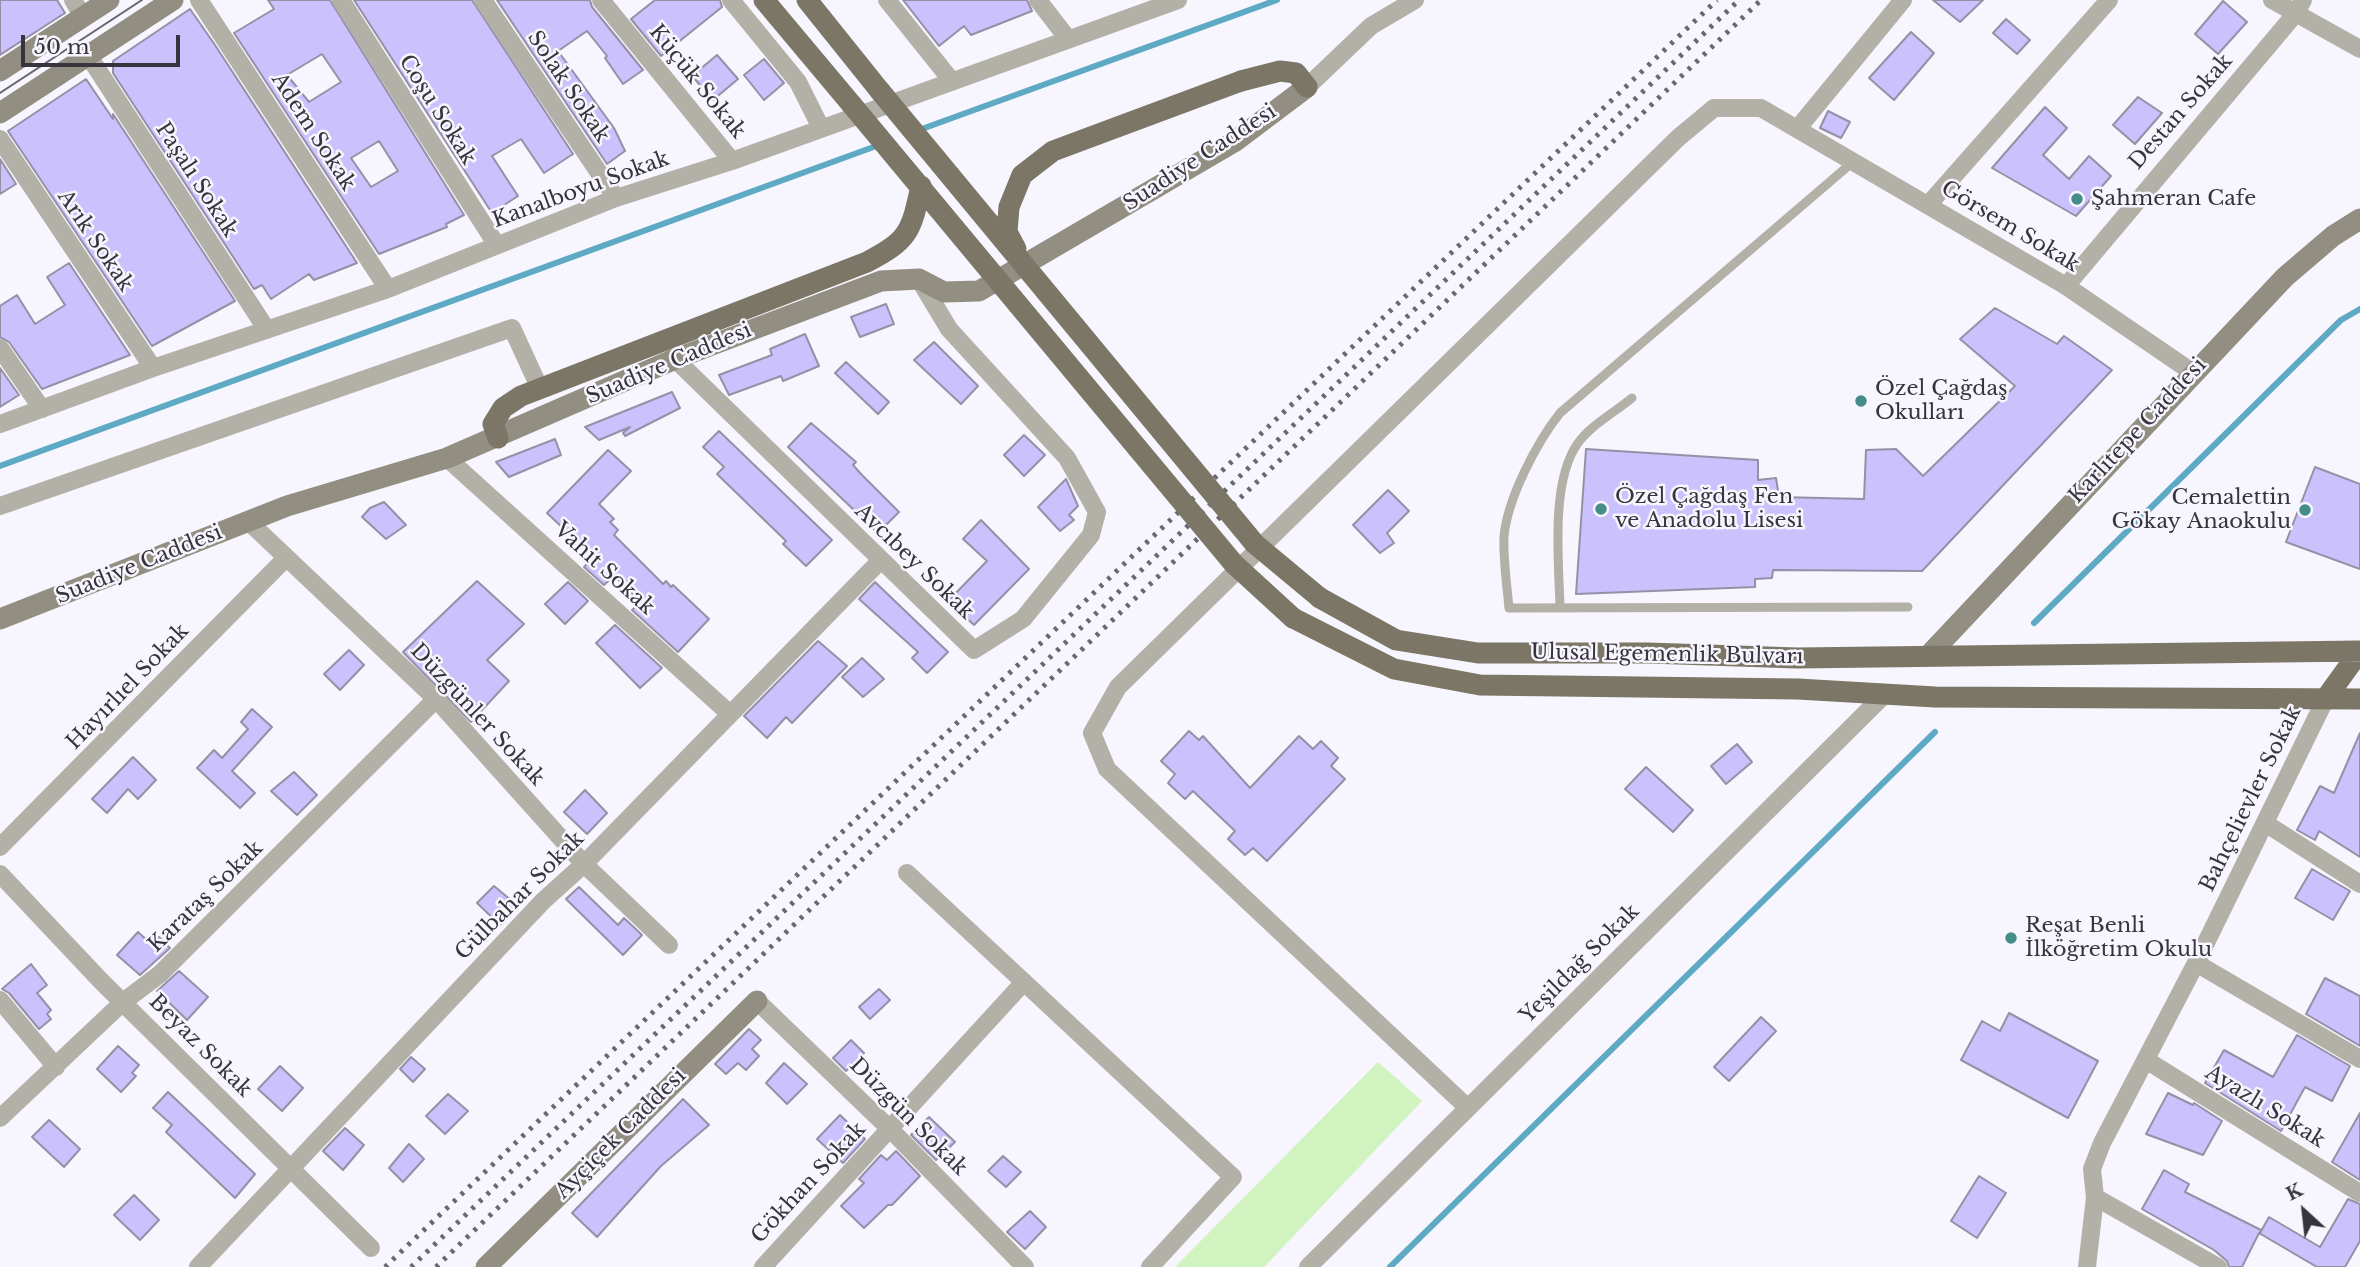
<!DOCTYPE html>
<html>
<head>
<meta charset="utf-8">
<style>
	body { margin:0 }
	#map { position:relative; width:2360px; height:1267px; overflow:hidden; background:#f7f5fd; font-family:"Libre Baskerville",serif }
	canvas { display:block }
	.north { position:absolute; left:2269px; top:1176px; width:70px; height:70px; -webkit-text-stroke:5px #f7f5fd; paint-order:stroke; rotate:333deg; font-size:19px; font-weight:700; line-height:28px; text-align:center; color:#37343d }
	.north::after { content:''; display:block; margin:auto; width:24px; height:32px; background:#37343d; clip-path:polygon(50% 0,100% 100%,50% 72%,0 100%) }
	.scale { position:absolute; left:21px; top:35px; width:159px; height:32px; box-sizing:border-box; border:4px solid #37343d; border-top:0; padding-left:9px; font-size:21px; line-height:24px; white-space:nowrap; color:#37343d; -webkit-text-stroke:5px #f7f5fd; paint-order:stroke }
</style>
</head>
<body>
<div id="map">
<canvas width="2360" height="1267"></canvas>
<div class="north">K</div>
<div class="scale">50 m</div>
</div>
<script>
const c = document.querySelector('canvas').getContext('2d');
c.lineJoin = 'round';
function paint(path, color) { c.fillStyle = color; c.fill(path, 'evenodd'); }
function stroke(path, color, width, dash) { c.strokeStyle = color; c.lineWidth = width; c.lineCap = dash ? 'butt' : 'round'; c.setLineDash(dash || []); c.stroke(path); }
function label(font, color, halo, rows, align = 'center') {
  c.font = font + ' "Libre Baskerville",serif'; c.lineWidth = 5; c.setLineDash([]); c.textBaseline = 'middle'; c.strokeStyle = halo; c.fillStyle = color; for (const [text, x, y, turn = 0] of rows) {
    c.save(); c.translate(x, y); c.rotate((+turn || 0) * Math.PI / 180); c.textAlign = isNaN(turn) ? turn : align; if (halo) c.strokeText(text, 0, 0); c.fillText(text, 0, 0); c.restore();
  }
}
paint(new Path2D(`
	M1378 1062 1422 1101 1264 1267H1175Z`), '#d0f3bf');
stroke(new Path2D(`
	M919 130 1277 0
	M0 466 879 145
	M2034 623 2341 320 2360 309
	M1390 1267 1935 732`), '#5ea9c3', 6);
const building = new Path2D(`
	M0 0H57L65 13 0 55Z
	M268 0H330L464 215 446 224 447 227 379 254 234 33 274 9ZM322 54 341 82 309 102 287 75ZM379 141 398 171 371 187 351 158Z
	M354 0H472L573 154 544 173 521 139 492 156 518 196 492 213Z
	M497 0H590L592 7 643 70 623 84 605 58 607 56 587 31 558 51 614 128 625 151 607 164Z
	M655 0H720L722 7 661 56 631 19Z
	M903 0H1027L1032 11 971 35 964 26 939 46Z
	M1933 0H1983L1960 22Z
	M2223 1 2247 22 2218 54 2195 34Z
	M190 9 215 45 357 263 314 280 309 274 271 299 262 285 254 289 113 73V61Z
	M2006 19 2030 40 2017 54 1993 33Z
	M1911 32 1934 53 1894 100 1869 78Z
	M717 55 738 79 713 100 692 76Z
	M764 59 784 83 764 100 744 75Z
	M86 79 113 119V114L235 301 152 346 8 131Z
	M2138 97 2162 113 2135 144 2113 125Z
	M2045 107 2067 128 2043 155 2069 179 2089 156 2111 176 2076 216 1992 168Z
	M1828 111 1850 122 1841 138 1820 128Z
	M0 159 16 184 0 194Z
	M69 263 130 355 42 389 9 342 0 337V306L17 295 35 324 65 305 47 277Z
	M886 304 894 324 860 337 851 317Z
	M1995 308 2057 344 2064 336 2112 370 1922 571 1773 570 1772 578 1755 579V587L1576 594 1586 449 1758 460V480L1776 478 1779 497 1864 499 1866 450 1896 449 1923 476 2015 386 1960 339Z
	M805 334 819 366 783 381 781 376 729 395 719 375 772 355 770 349Z
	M934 342 978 386 961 404 914 360Z
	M846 362 889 402 878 414 835 373Z
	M0 368 19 395 0 407Z
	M672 392 680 408 625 436 623 433 630 427 599 440 585 427Z
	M811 423 856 462 853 465 861 474 899 512 878 533 788 447Z
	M719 431 832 540 806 566 783 544 786 541 717 474 724 467 703 447Z
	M1024 435 1045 455 1024 476 1004 455Z
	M555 439 561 455 509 477 496 462Z
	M608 450 631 471 599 504 614 519 610 522 618 530 614 535 663 584 666 581 671 587 673 585 709 619 678 652 632 610 641 602 614 576 604 585 584 567 588 563 585 549 547 513Z
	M2315 467 2360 484V569L2286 542Z
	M1066 479 1078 506 1069 515 1074 520 1060 531 1038 507Z
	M1388 490 1409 511 1387 533 1394 543 1380 553 1353 525Z
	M384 502 406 525 386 539 362 517 370 508Z
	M981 520 1029 569 974 625 948 601 987 561 963 539Z
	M477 581 524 624 487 660 509 681 471 722 403 652Z
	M568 582 588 601 565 624 545 604Z
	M875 582 948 652 927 673 912 658 918 652 859 599Z
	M615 625 662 668 640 688 596 643Z
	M818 641 847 666 792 723 786 717 767 738 744 716Z
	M349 650 364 665 340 690 324 674Z
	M862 658 884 679 863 697 842 677Z
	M252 709 272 727 232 771 255 793 240 808 197 768 214 750 222 758 248 729 241 722Z
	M1189 731 1199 740 1203 736 1250 788 1299 736 1313 749 1321 741 1338 758 1331 766 1345 779 1267 861 1253 848 1245 855 1228 839 1235 831 1193 791 1185 799 1168 783 1175 774 1161 761Z
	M2360 733V857L2319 831 2315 840 2297 830 2320 786 2334 793Z
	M1737 744 1752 762 1726 784 1711 766Z
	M133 757 156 780 138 799 128 789 107 813 92 799Z
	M1646 767 1693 810 1673 832 1625 789Z
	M294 772 317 795 297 815 271 791Z
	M585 790 607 813 587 834 564 812Z
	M2312 869 2350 891 2333 920 2295 898Z
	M494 886 518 906 500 925 477 903Z
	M579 887 618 925 624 918 642 935 623 955 566 899Z
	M138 932 151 944 159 937 170 948 140 975 117 955Z
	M31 964 47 985 37 993 51 1010 47 1014 51 1019 39 1029 9 993 2 989Z
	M179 971 208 997 187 1020 157 991Z
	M2325 978 2360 996V1046L2306 1014Z
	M879 989 890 1000 870 1019 859 1007Z
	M2009 1013 2098 1061 2068 1118 1961 1060 1982 1021 2000 1031Z
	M1761 1017 1776 1031 1729 1081 1714 1067Z
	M749 1029 761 1040 752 1049 759 1056 746 1070 738 1063 726 1074 715 1064Z
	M2297 1035 2350 1066 2332 1101 2305 1087 2281 1131 2205 1083 2224 1050 2273 1077Z
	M851 1040 864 1053 846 1071 833 1058Z
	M118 1046 139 1065 132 1073 136 1076 121 1092 97 1069Z
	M411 1057 425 1069 413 1082 400 1069Z
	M784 1063 807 1084 787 1104 766 1083Z
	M280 1066 303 1088 282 1111 258 1089Z
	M168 1092 255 1174 235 1198 166 1132 172 1125 153 1108Z
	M2168 1093 2193 1105 2194 1103 2222 1121 2203 1155 2146 1134Z
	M448 1094 468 1111 445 1134 426 1116Z
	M683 1099 709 1125 661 1166 597 1237 572 1213Z
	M2360 1113V1180L2332 1162Z
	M840 1115 865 1139 843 1163 817 1139Z
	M929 1117 955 1142 936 1160 911 1135Z
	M49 1120 80 1149 64 1167 32 1137Z
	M345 1128 364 1145 343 1170 323 1151Z
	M409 1144 424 1159 403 1182 389 1168Z
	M896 1151 920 1176 892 1205H888L864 1228 841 1206 864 1183 859 1179 881 1155 887 1160Z
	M1003 1156 1021 1172 1006 1187 988 1171Z
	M2164 1170 2189 1184 2185 1192 2261 1230 2260 1233 2269 1217 2320 1247 2348 1199 2360 1204V1241L2345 1267H2317L2259 1233 2242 1267H2229L2227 1261 2214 1250 2142 1209Z
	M1979 1176 2006 1193 1977 1238 1951 1221Z
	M134 1195 159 1220 140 1240 114 1215Z
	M1030 1211 1046 1227 1025 1249 1007 1232Z`);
paint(building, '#cac1fd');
stroke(building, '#9491a6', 2);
stroke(new Path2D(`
	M1854 161 1560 413C1537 442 1507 499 1504 537 1503 560 1507 585 1509 608L1908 607
	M1560 608C1559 562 1550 482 1578 443 1590 426 1615 412 1632 398`), '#b3b0a7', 9);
stroke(new Path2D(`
	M73 0 83 17
	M199 0 388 289
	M341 0 496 244
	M483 0 616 198
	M601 0 732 161
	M731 0 798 82 821 128
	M887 0 951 80
	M1038 0 1068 39
	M2272 0 2360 49
	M88 55 267 330
	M1307 87 1371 26 1415 0
	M1798 128 1903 0
	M0 139 153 368
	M1928 205 2109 0
	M2066 286 2296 13 2303 0
	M0 348 42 409
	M675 359 974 650 1023 619 1091 535 1097 512 1067 458 949 329 919 279
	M0 424 153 368 388 289 616 198 732 161 1178 0
	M447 458 730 714
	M0 506 512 328 540 389
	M248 521 436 699 584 864 669 945
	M2265 823 2360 884
	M0 847 286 558
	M907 873 1233 1177 1150 1267
	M0 874 101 981 371 1248
	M2196 963 2360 1059
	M0 1000 56 1067
	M757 1001 890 1129 1025 1267
	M2146 1060 2360 1193
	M1468 1108 1107 769 1092 733 1118 687 1678 138 1714 108H1761L2066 286 2192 372
	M0 1118 123 1002 160 974 436 699
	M2095 1197 2218 1267
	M198 1267 543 901 584 864 880 561
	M763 1267 1024 982
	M1308 1267 1885 694
	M2087 1267 2095 1197 2092 1169 2102 1143 2196 963 2326 698`), '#b3b0a7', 18);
stroke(new Path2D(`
	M0 71 109 0
	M0 113 173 0
	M0 619 287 506 447 458 675 359 881 281 919 279 944 292 979 291 1234 142 1307 87
	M1929 655 2285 277 2333 236 2360 219
	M486 1267 757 1001`), '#928e81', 21);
stroke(new Path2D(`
	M764 0 852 105
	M807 0 880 91
	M1241 81 1280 71 1296 73 1307 87
	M498 438 493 424 503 408 521 396 867 262C909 240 911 232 921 186
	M1320 598 1396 640 1478 653H1648L1797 658 2360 651
	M1293 618 1394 669 1480 685 1798 689 1935 697 2360 699
	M2326 698 2360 651`), '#7b7666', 21);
stroke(new Path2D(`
	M0 93 142 0`), '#69676f', 2);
stroke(new Path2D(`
	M385 1267 1717 0
	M411 1267 1739 0
	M436 1267 1761 0`), '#69676f', 5, [3.5, 7]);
stroke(new Path2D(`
	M880 91 1255 544 1320 598
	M852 105 1234 564 1293 618
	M1016 249 1007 232 1009 207 1022 175 1053 151 1241 81`), '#7b7666', 21);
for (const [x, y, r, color] of [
	[2077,199,7,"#468d89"],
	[1861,401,7,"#468d89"],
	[1601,509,7,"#468d89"],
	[2305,510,7,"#468d89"],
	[2011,938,7,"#468d89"]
]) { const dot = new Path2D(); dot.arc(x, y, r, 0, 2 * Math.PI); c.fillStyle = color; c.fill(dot); stroke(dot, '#f7f5fd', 2.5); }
label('21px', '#37343d', '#f7f5fd', [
	["Küçük Sokak",697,82,51],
	["Solak Sokak",568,87,56],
	["Coşu Sokak",437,110,58],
	["Destan Sokak",2181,112,-49],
	["Adem Sokak",313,132,57],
	["Suadiye Caddesi",1200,158,-33],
	["Paşalı Sokak",196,180,57],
	["Kanalboyu Sokak",581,190,-20],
	["Görsem Sokak",2010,227,31],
	["Arık Sokak",95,241,56],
	["Suadiye Caddesi",669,364,-23],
	["Karlıtepe Caddesi",2138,431,-47],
	["Avcıbey Sokak",914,562,44],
	["Suadiye Caddesi",139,565,-22],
	["Vahit Sokak",604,569,42],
	["Ulusal Egemenlik Bulvarı",1667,655,1],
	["Hayırlıel Sokak",128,687,-46],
	["Düzgünler Sokak",477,715,47],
	["Bahçelievler Sokak",2251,799,-64],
	["Gülbahar Sokak",520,896,-45],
	["Karataş Sokak",206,897,-44],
	["Yeşildağ Sokak",1580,964,-45],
	["Beyaz Sokak",200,1046,45],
	["Ayazlı Sokak",2265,1107,32],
	["Düzgün Sokak",908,1117,45],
	["Ayçiçek Caddesi",621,1134,-45],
	["Gökhan Sokak",809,1183,-47]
]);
label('21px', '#37343d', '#f7f5fd', [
	["Şahmeran Cafe",2091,199],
	["Özel Çağdaş",1875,389],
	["Okulları",1875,413],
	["Özel Çağdaş Fen",1615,497],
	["ve Anadolu Lisesi",1615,521],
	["Cemalettin",2291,498,"right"],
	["Gökay Anaokulu",2291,522,"right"],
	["Reşat Benli",2025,926],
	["İlköğretim Okulu",2025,950]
], 'left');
</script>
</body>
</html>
